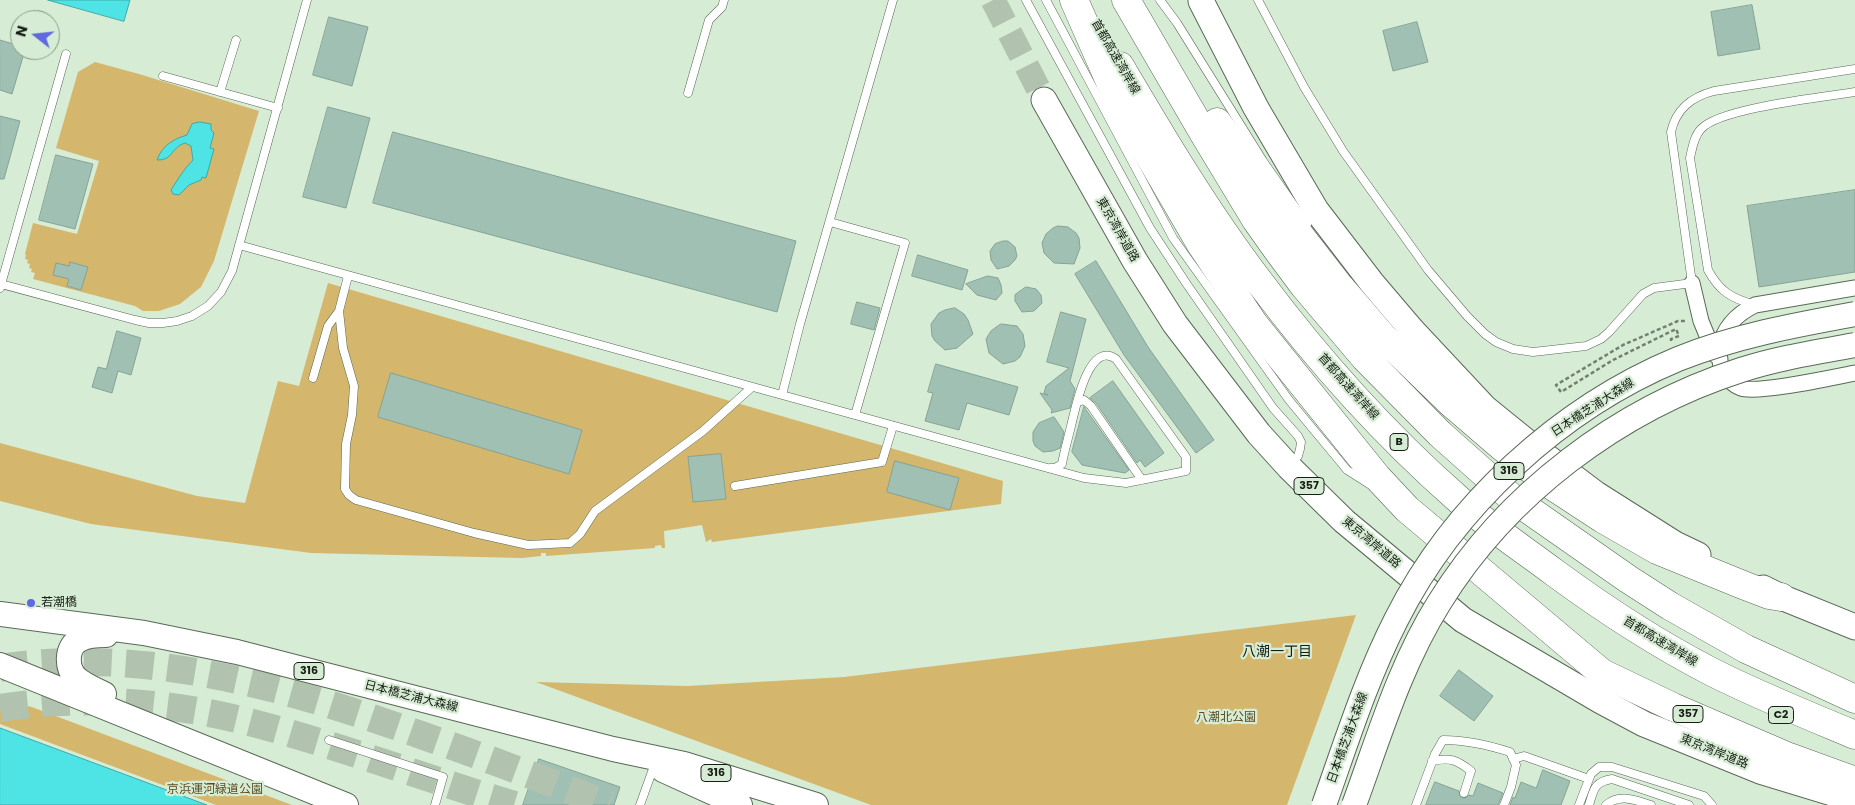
<!DOCTYPE html>
<html>
<head>
<meta charset="utf-8">
<style>
	body { margin:0 }
	#map { position:relative; width:1855px; height:805px; overflow:hidden; background:#d7ecd4; font-family:Poppins,sans-serif }
	canvas { display:block }
	.north { position:absolute; left:10px; top:10px; width:50px; height:50px; box-sizing:border-box; background:#d7ecd4; border:1px solid #8a9a88; border-radius:50%; rotate:286deg; font-size:14px; font-weight:700; line-height:20px; text-align:center; color:#171e15 }
	.north::after { content:''; display:block; margin:auto; width:18px; height:22px; background:#6169e1; clip-path:polygon(50% 0,100% 100%,50% 72%,0 100%) }
</style>
</head>
<body>
<div id="map">
<canvas width="1855" height="805"></canvas>
<div class="north">N</div>
</div>
<script>
const c = document.querySelector('canvas').getContext('2d');
c.lineJoin = 'round';
function paint(path, color) { c.fillStyle = color; c.fill(path, 'evenodd'); }
function stroke(path, color, width, dash) { c.strokeStyle = color; c.lineWidth = width; c.lineCap = dash ? 'butt' : 'round'; c.setLineDash(dash || []); c.stroke(path); }
function label(font, color, halo, rows, align = 'center') {
  c.font = font + ' Poppins,"Noto Sans JP",sans-serif'; c.lineWidth = 4.5; c.setLineDash([]); c.textBaseline = 'middle'; c.strokeStyle = halo; c.fillStyle = color; for (const [text, x, y, turn = 0] of rows) {
    c.save(); c.translate(x, y); c.rotate((+turn || 0) * Math.PI / 180); c.textAlign = isNaN(turn) ? turn : align; if (halo) c.strokeText(text, 0, 0); c.fillText(text, 0, 0); c.restore();
  }
}
paint(new Path2D(`
	M95 62 139 74 259 111 214 261 201 287 180 304 159 311H143L135 306 33 279 35 273 31 272 32 269 29 268 30 264 27 263 28 260 25 259 26 255 25 254 33 223 77 234 99 161 56 148 78 72Z
	M328 283 1003 481 1001 504 712 542 711 539 706 542 702 525 664 531 665 548H662L661 545 655 546V548L546 556V553H541V556L522 558 311 553 91 524 0 501V443L197 496 245 503 278 381 299 386Z
	M1356 615 1287 805H871L536 682 688 686 844 677Z
	M0 702 24 711 29 706 292 805H216L0 724Z`), '#d4b66c');
const water = new Path2D(`
	M48 0H130L124 21Z
	M200 122 211 124V130L214 133 210 148 214 149 206 178 202 177 201 180 189 185 179 195 173 194 171 190C178 179 184 169 193 160L191 146 185 143C171 147 173 161 157 160 162 146 173 139 187 135L192 124Z
	M0 728 207 805H0Z`);
paint(water, '#4ee4e5');
stroke(water, '#3ea9a7', 1);
const building = new Path2D(`
	M1752 5 1760 49 1718 56 1711 12Z
	M329 17 368 27 352 86 313 75Z
	M1417 22 1428 62 1393 71 1383 31Z
	M0 40 20 46V50H25L12 94 0 90Z
	M328 107 370 118 346 208 303 197Z
	M0 116 20 121 4 179H0Z
	M393 132 796 241 777 312 373 203Z
	M56 155 93 164 75 229 39 220Z
	M1855 190V272L1759 287 1747 206Z
	M1058 226 1068 227 1076 233 1079 238 1080 248 1074 264 1054 263 1044 253 1042 243 1046 234 1053 228Z
	M1003 241H1008L1015 247 1017 256 1015 260 1009 266 997 269 991 260 990 251 995 244Z
	M918 255 968 270 962 290 912 276Z
	M1096 261 1148 347 1214 440 1196 453 1124 355 1075 274Z
	M70 262 88 267 81 290 67 286 69 279 53 275 56 263 69 266Z
	M988 276 998 278 1001 285 1002 293 996 300 977 295 966 284Z
	M1026 287 1036 289 1041 295 1042 303 1034 311 1022 312 1015 301V295Z
	M857 302 880 308 874 330 851 324Z
	M955 308 964 314 968 320 973 334 957 348 945 350 935 341 932 336 931 324 939 313 945 310Z
	M1061 312 1086 319 1070 381 1075 389 1070 408 1051 413 1052 410 1040 393 1048 395 1044 393 1046 386 1069 368 1047 362Z
	M1001 324 1017 326 1023 334 1025 346 1020 357 1015 361 1003 364 989 353 986 339 991 331Z
	M117 331 141 338 131 375 118 371 112 393 92 387 98 367 106 369Z
	M936 364 1018 387 1009 415 967 403 959 430 925 421 933 393 928 392Z
	M391 373 582 430 569 474 378 417Z
	M1113 381 1164 453 1145 467 1140 460 1137 463 1096 403 1090 398Z
	M1084 407 1129 470 1125 473 1082 465 1072 452Z
	M1054 417 1064 432 1060 448 1053 451 1043 452 1035 446 1033 441V432L1039 423Z
	M721 454 726 499 693 502 688 457Z
	M895 461 959 478 950 510 887 492Z
	M1459 670 1493 696 1474 721 1440 696Z
	M539 759 620 787 614 805H523Z
	M1543 770 1570 781 1561 805H1510L1513 797 1515 798 1521 782 1536 788Z
	M1435 782 1459 791 1460 796 1463 798 1467 797 1469 795 1473 796 1478 783 1503 793 1498 805H1426Z`);
paint(building, '#a0c0b3');
stroke(building, '#84a396', 1);
stroke(new Path2D(`
	M993 0 1044 100`), '#b1c3ae', 25, [25, 12]);
stroke(new Path2D(`
	M0 668C144 646 287 687 421 735 484 757 547 781 609 805
	M0 708C80 696 166 701 245 721 336 744 424 778 514 805`), '#b1c3ae', 28, [28, 14]);
const service = new Path2D(`
	M1026 0 1150 228 1186 283 1273 408 1298 436 1301 442 1300 449 1298 456 1290 465
	M1046 0 1173 238 1289 400 1347 470 1369 484
	M1160 0 1177 23 1263 161 1307 224
	M1258 0 1304 87 1343 151 1428 270 1467 316 1485 334 1496 342 1513 349 1533 352 1586 346 1601 339 1609 332 1643 294 1654 288 1692 283 1671 132C1676 109 1691 97 1714 91L1855 69
	M163 76 278 108
	M220 92 236 40
	M688 93 709 20 722 7 724 0
	M830 222 905 243 855 415
	M239 245 782 395 800 324 893 0
	M348 276 339 311 343 348 354 386 352 415 346 444 345 489 349 495 356 500 474 533 528 545 570 543 580 534 595 511 703 431 752 387
	M1 284 135 320 149 323H163L177 321 192 316 208 306 221 292 232 271 307 0
	M0 288 66 54
	M1755 305C1731 298 1720 292 1708 270L1690 158C1692 149 1694 136 1701 129 1719 108 1824 97 1855 92
	M313 378 328 326 339 311
	M782 395 1084 478 1126 483 1186 471V457L1116 359C1088 339 1075 411 1071 426 1068 439 1064 452 1062 464L1055 468H1050
	M1078 402 1084 400 1091 406 1142 480
	M735 486 882 462 893 426
	M329 740 443 777 435 805
	M1513 759 1524 756 1589 779
	M1432 761C1450 757 1457 760 1471 771L1464 793
	M640 805 654 766
	M1416 805 1435 754 1443 740C1466 740 1488 745 1510 752L1516 765 1511 787 1504 805
	M1579 805 1591 774 1599 767H1612L1704 796 1712 805
	M1589 805C1594 789 1594 782 1612 779L1689 805
	M1606 805C1619 793 1635 800 1651 805`);
const minor = new Path2D(`
	M1692 283 1701 321 1715 355
	M1855 288 1755 305C1737 314 1724 326 1720 347 1717 363 1725 382 1741 388 1757 394 1834 377 1855 373`);
const primary = new Path2D(`
	M0 614 144 633 237 652 613 749 684 764 816 805
	M0 665 346 805
	M104 694C94 689 84 685 76 678 66 668 66 647 79 640 87 635 97 635 106 635
	M663 770 740 805`);
const trunk = new Path2D(`
	M1201 1 1256 108 1316 210 1372 283 1412 330 1485 408 1527 442 1596 494 1675 544 1698 555
	M1044 100 1135 261 1175 324 1259 434 1289 467 1344 521 1463 620 1601 701 1644 724 1760 771 1855 800
	M1763 588 1781 597 1855 627`);
const motorway = new Path2D(`
	M1074 0 1122 109 1200 243 1254 324 1377 477 1407 509 1602 673 1673 707 1789 757 1855 781
	M1126 0 1204 134 1256 220 1278 251 1304 286 1365 358 1440 434 1512 498 1628 579 1670 606 1746 649 1855 699
	M1120 66C1163 139 1207 213 1258 280 1317 359 1384 434 1458 499 1488 526 1523 549 1555 573 1604 609 1656 643 1710 671 1757 695 1807 715 1855 735
	M1217 122 1281 211 1340 287 1383 337 1451 403 1501 446 1551 485 1603 519 1657 550 1743 585 1769 595 1781 597`);
stroke(service, '#586a56', 9);
stroke(minor, '#586a56', 17);
stroke(primary, '#586a56', 26);
stroke(trunk, '#586a56', 27);
stroke(motorway, '#586a56', 29);
stroke(new Path2D(`
	M1671 341V339L1679 336 1676 329 1613 360 1561 392 1556 385 1623 345 1678 321H1687`), '#738070', 2.5, [4, 2.5]);
stroke(service, '#fff', 8);
stroke(minor, '#fff', 15);
stroke(primary, '#fff', 24);
stroke(trunk, '#fff', 25);
stroke(motorway, '#fff', 28);
const primaryBridge = new Path2D(`
	M1324 805C1346 743 1366 679 1396 620 1453 506 1560 408 1678 359 1735 336 1795 325 1855 314
	M1354 805C1379 737 1400 665 1439 603 1506 494 1619 409 1741 370 1778 358 1817 352 1855 345`);
stroke(primaryBridge, '#586a56', 26, []);
stroke(primaryBridge, '#fff', 24);
for (const [x, y, r, color] of [
	[31,603,5,"#6169e1"]
]) { const dot = new Path2D(); dot.arc(x, y, r, 0, 2 * Math.PI); c.fillStyle = color; c.fill(dot); stroke(dot, '#d7ecd4', 2); }
for (const [x, y, w] of [
	[1399,442,18],
	[1509,471,30],
	[1309,486,30],
	[309,671,30],
	[1688,714,30],
	[1781,715,25],
	[716,773,30]
]) { const box = new Path2D(); box.roundRect(x - w / 2, y - 8.5, w, 17, 4); c.fillStyle = '#d7ecd4'; c.fill(box); stroke(box, '#171e15', 1); }
label('bold 11px', '#171e15', null, [
	["B",1399,442],
	["316",1509,471],
	["357",1309,486],
	["316",309,671],
	["357",1688,714],
	["C2",1781,715],
	["316",716,773]
]);
label('12px', '#171e15', '#d7ecd4', [
	["首都高速湾岸線",1115,57,60],
	["東京湾岸道路",1117,230,60],
	["首都高速湾岸線",1348,387,48],
	["日本橋芝浦大森線",1593,408,-33],
	["東京湾岸道路",1371,543,40],
	["首都高速湾岸線",1660,642,31],
	["日本橋芝浦大森線",411,697,14],
	["日本橋芝浦大森線",1348,738,-70],
	["東京湾岸道路",1714,752,22]
]);
label('12px', '#171e15', '#d7ecd4', [
	["若潮橋",41,603]
], 'left');
label('12px', '#5c4c23', '#d7ecd4', [
	["八潮北公園",1226,718],
	["京浜運河緑道公園",215,790]
]);
label('14px', '#171e15', '#d7ecd4', [
	["八潮一丁目",1277,652]
]);
</script>
</body>
</html>
